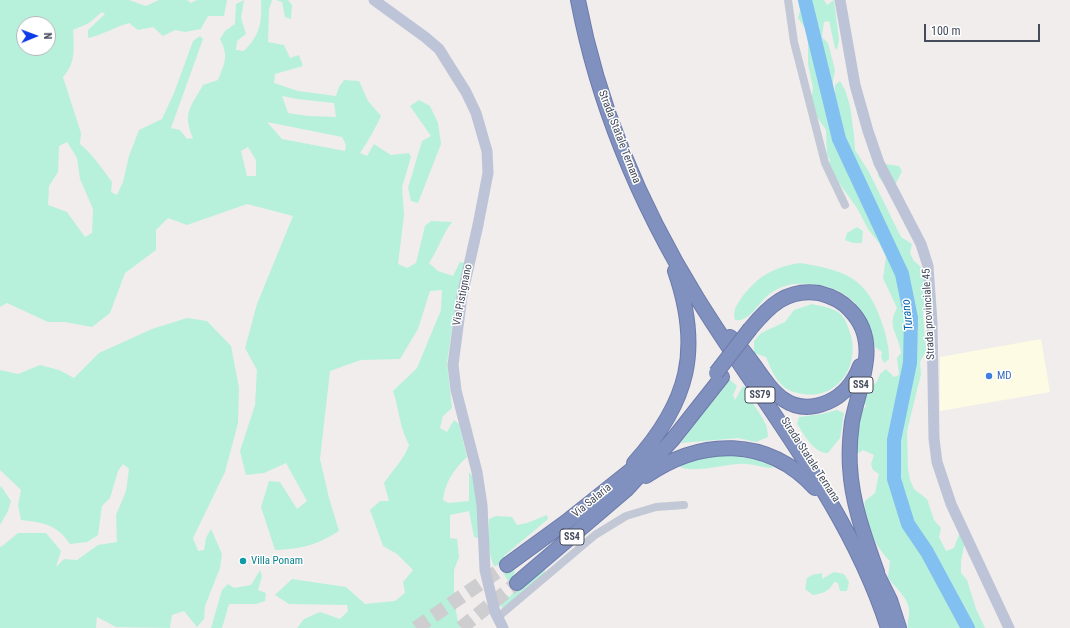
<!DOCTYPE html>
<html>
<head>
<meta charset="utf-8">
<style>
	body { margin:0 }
	#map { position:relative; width:1070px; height:628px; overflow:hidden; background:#f0edec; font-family:"Roboto Condensed",sans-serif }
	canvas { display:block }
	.north { position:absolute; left:16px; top:16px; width:40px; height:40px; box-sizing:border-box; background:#fff; border:1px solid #b4b7bd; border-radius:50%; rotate:89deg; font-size:11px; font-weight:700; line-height:16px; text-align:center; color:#444b5b }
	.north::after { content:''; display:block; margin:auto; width:14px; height:18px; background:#0e3be8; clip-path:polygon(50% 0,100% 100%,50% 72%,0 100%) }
	.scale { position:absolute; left:924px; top:24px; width:116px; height:18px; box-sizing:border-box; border:2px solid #444b5b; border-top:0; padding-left:5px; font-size:12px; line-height:14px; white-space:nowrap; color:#444b5b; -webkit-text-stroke:3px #fff; paint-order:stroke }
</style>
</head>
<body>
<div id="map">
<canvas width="1070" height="628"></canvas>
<div class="north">N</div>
<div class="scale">100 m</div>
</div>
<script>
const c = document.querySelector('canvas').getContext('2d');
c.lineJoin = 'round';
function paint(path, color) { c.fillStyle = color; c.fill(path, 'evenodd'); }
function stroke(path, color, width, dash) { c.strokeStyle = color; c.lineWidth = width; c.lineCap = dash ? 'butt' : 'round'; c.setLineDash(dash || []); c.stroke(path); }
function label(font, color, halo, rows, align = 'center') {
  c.font = font + ' "Roboto Condensed",sans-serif'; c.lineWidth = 3; c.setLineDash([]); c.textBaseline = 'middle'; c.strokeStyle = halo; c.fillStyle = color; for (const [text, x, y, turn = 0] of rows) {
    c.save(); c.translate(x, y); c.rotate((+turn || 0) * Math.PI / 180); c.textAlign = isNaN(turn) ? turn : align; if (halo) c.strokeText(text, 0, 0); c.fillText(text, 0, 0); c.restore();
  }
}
paint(new Path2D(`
	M1041 339 1050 392 940 411V357Z`), '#fdfbe3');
paint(new Path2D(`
	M0 0H129L146 6 159 0H187L191 3 197 0H227L224 16H208L201 29 185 32 175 30 163 36 153 27 138 30 129 23C115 27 102 35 88 38V30L105 14 102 12 89 23 73 30C74 48 76 63 63 77L81 133 80 144C93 155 102 168 112 182L111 192 117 195 123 182 129 156 139 130 162 119 174 93 193 41 200 36 203 39 171 128 180 130 187 139 193 138C182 113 191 107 203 85L218 80C225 62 229 57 220 39L225 31 235 24 236 4 244 0 241 18 246 34 237 41 236 50 244 51C260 35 262 23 261 0H272L269 10 268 42 284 45 290 58 299 55 303 66 275 74 274 83 298 91 336 96 339 87 344 80 359 81 368 101 381 116C375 129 368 141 360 153L367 156 374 144 391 155 409 153 411 157 402 187 404 215 398 264 407 268 416 263 425 226 431 221 452 222C442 235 438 250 429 263L438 271 453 276 460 262 465 263 456 299 447 363 452 408 443 416 440 428 447 432 454 420 459 424 467 457C454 469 445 482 443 500L448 503 469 501V472C483 488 478 518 478 538L474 537 469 511 450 515V538L457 539 459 557 454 570V595L457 617 460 628H297L304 619 320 612 340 619 348 611 347 605 289 604 275 595 292 579 346 587 365 604 395 601 405 593 403 582 413 570 397 554 383 546 370 510 380 501H389L384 483C392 471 405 458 409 445 400 429 399 409 393 391L417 368 441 310 442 290 430 291 418 329 400 359 361 360 330 371 320 459 329 498 339 531C317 545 301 549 275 550L261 507 269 481 280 482 297 509 307 501 286 463 264 473 246 475 240 451 255 405 257 370 245 348 257 304 293 216 247 204 187 225 168 218 156 230V250L125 273 110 313 92 327 65 322H48L7 303 0 307ZM24 24H48V48H24ZM282 96 297 99 334 103 336 117 308 116 288 113ZM267 122 342 137 346 145 345 151 282 139ZM67 142 77 158 80 179 93 209 92 233 85 237 67 212 48 205 49 186 58 172 59 146ZM248 147 256 160V176H247L241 151Z
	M276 0H288L292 5 291 19 285 17 282 2Z
	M798 0H824L827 5 834 0 839 40 837 50 835 48 829 21 824 22 822 37 828 43 835 70 832 87 833 98 835 99V85L840 81 845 90 850 106 854 135 855 150 869 172 901 237 912 244 910 253 914 261 921 267 925 286 923 315 926 351 920 362 921 374 907 431 908 469 910 480 914 489 927 499 934 520 941 528 939 537 946 551 954 548 960 532 966 536 961 561V573L967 580 976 609 985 628H908C907 622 910 615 909 609 908 598 895 587 888 578L890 561C876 548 862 521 865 501L875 493 879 474 873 470 871 464 874 455 863 450 859 453 856 451 859 425 858 416 866 406 863 397 865 390 877 382 880 374 886 369 894 377 899 375 897 358 901 353C899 333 886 328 897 308L883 278 886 257 879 243 868 229 857 208 839 183 826 175 830 160 827 155 826 130 813 111 811 101 813 88 808 64V43L805 28 798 18 800 10Z
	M419 100 430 106 438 123 441 144 418 203 411 201 408 188 422 141 431 136 410 106Z
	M884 164 899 166 902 171 896 183 884 184 878 176 879 168Z
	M857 227 863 231 862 243H853L845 240 847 233Z
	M800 263C849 271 869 279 884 329 887 340 889 347 889 359L884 363 881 357 882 352 875 347C869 310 848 286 809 284 796 283 785 284 774 291 760 298 751 323 735 320 732 310 737 305 742 297 758 276 774 267 800 263Z
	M812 304C820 306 829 307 836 311 844 315 846 322 849 330 862 363 839 400 803 394 795 393 786 390 781 384 774 377 770 367 766 357L754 353V341L761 333 785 322 794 310Z
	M187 318 207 321 231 346 239 388 238 423 225 472 193 538 198 551 204 550 206 538 211 529 222 554 220 568 205 606 204 619 197 627 184 611 172 615 170 628 116 627 97 617 96 628H0V546L1 547 18 533H46L61 551 56 567 64 559 77 560 98 545 117 542 116 515 126 491 129 469 123 464 118 471 110 498 102 506 98 535 87 542 70 544C56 524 45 523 21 520L18 505 21 490 0 470V370L18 374 40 365 59 370 74 378 99 353 152 329Z
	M729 379 737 386 733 395 735 400 743 386 750 390C750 409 768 415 768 437L756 442 738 438 681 443 720 388Z
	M837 410 844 413 840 438 828 453C813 453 804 434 797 424L799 417 822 414Z
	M729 455 754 459 775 467 770 468C761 467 749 463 739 464 725 464 689 475 677 465L689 458Z
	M1 486 11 501 8 511 0 525V487Z
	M547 515 548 519 504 556V561L515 571 513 577 520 586 527 584 545 565V575L503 608 501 607 499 598 507 595 509 597 514 592 499 565 494 566C487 552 489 535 489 519L496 516 512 517 517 525 527 523Z
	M260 570 262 576 258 590 266 593 265 601 256 604H229L222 628H211L222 590 228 584 234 588 251 585Z
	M834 572 844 574 849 582 847 591H840L838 583 834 582C830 591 823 593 813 595L805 589 807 578 812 575 822 573V579Z`), '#b7f1db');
stroke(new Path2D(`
	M805 0 839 139 902 274 911 318 910 363 894 440V479L908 524 927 552 968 628`), '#81c0f1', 14);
stroke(new Path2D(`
	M416 628 507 565
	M461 628 517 583`), '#cecdcf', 14, [14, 7]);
const highway = new Path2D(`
	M578 0C598 105 641 207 697 298 763 405 849 506 888 628
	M750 329C769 306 787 288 819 293 831 296 842 301 850 310 882 342 859 385 852 422 850 437 849 452 850 467 852 504 865 538 877 572
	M730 337C761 361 774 425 828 402 844 395 854 382 860 366
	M634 463C689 402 702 349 675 271
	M646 476C701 438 767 436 815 488
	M872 564 890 600 899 628
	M507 565 566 522 645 459
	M517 583 626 490 673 439 722 377`);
stroke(highway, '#6c7bab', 16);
stroke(new Path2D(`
	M788 0 794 42 825 163 845 205
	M498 617 595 535 626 516 656 507 684 505`), '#c2c8d5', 8);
stroke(new Path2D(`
	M374 0 425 37 439 49 466 92 476 113 487 151 488 173 478 225 462 296 453 365 456 390 477 472 482 505 485 570 495 612 503 628
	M840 0 855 85 868 131 879 163 921 244 928 266 932 322 934 439 937 462 951 504 1009 628`), '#bec4d7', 11);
stroke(highway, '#8191bf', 14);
const highwayBridge = new Path2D(`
	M716 373 750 329`);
stroke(highwayBridge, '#6c7bab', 16, []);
stroke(highwayBridge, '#8191bf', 14);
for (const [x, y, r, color] of [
	[989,376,4,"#3f7fe0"],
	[243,561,4,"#0f9aa8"]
]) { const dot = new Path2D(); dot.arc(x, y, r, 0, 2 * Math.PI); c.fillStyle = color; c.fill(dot); stroke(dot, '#fff', 1.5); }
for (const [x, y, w] of [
	[861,385,24],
	[760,395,30],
	[572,537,24]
]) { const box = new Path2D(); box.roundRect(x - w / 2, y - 8, w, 16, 3); c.fillStyle = '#fff'; c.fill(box); stroke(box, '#444b5b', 1); }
label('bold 10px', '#444b5b', null, [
	["SS4",861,385],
	["SS79",760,395],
	["SS4",572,537]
]);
label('11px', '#444b5b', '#fff', [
	["Strada Statale Ternana",619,137,69],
	["Via Pistignano",463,295,-79],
	["Strada provinciale 45",929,314,-93],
	["Strada Statale Ternana",810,460,57],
	["Via Salaria",592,501,-39]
]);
label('11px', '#366cbe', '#fff', [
	["MD",997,376]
], 'left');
label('11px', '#0d838f', '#fff', [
	["Villa Ponam",251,561]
], 'left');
label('italic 12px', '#0463ae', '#fff', [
	["Turano",908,315,-96]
]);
</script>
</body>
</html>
